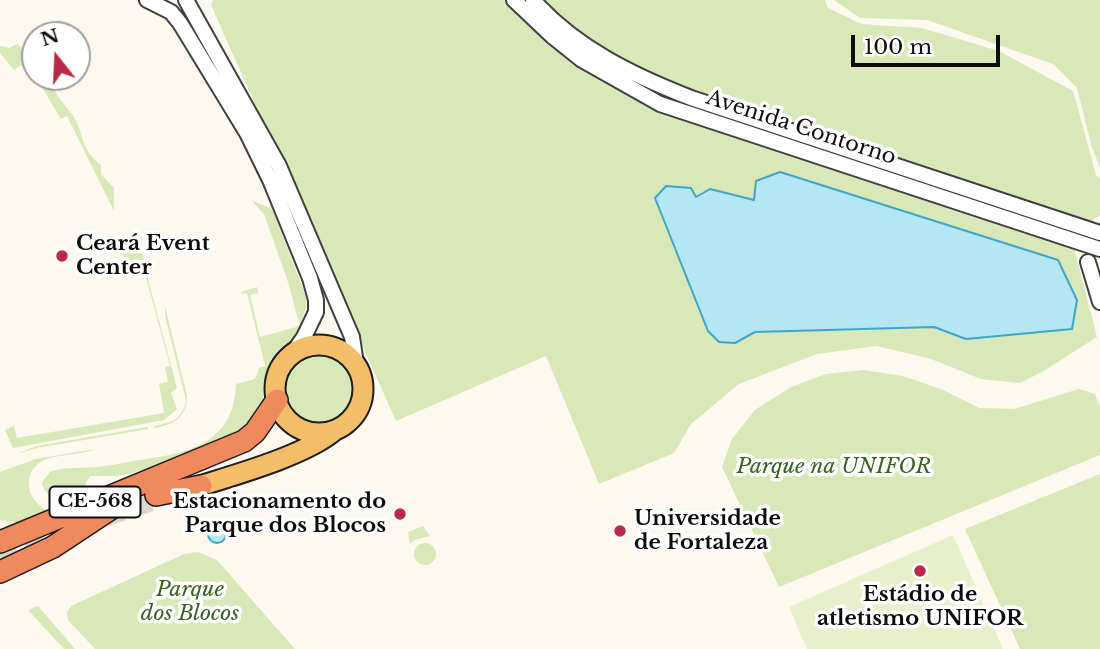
<!DOCTYPE html>
<html>
<head>
<meta charset="utf-8">
<style>
	body { margin:0 }
	#map { position:relative; width:1100px; height:649px; overflow:hidden; background:#fef9ee; font-family:"Libre Baskerville",serif }
	canvas { display:block }
	.north { position:absolute; left:21px; top:21px; width:70px; height:70px; box-sizing:border-box; background:#fff; border:2px solid #9e9e9e; border-radius:50%; rotate:342deg; font-size:19px; font-weight:700; line-height:28px; text-align:center; color:#0d0d0d }
	.north::after { content:''; display:block; margin:auto; width:24px; height:32px; background:#b92a46; clip-path:polygon(50% 0,100% 100%,50% 72%,0 100%) }
	.scale { position:absolute; left:851px; top:35px; width:149px; height:32px; box-sizing:border-box; border:4px solid #0d0d0d; border-top:0; padding-left:9px; font-size:21px; line-height:24px; white-space:nowrap; color:#0d0d0d; -webkit-text-stroke:5px #fff; paint-order:stroke }
</style>
</head>
<body>
<div id="map">
<canvas width="1100" height="649"></canvas>
<div class="north">N</div>
<div class="scale">100 m</div>
</div>
<script>
const c = document.querySelector('canvas').getContext('2d');
c.lineJoin = 'round';
function paint(path, color) { c.fillStyle = color; c.fill(path, 'evenodd'); }
function stroke(path, color, width, dash) { c.strokeStyle = color; c.lineWidth = width; c.lineCap = dash ? 'butt' : 'round'; c.setLineDash(dash || []); c.stroke(path); }
function label(font, color, halo, rows, align = 'center') {
  c.font = font + ' "Libre Baskerville",serif'; c.lineWidth = 7; c.setLineDash([]); c.textBaseline = 'middle'; c.strokeStyle = halo; c.fillStyle = color; for (const [text, x, y, turn = 0] of rows) {
    c.save(); c.translate(x, y); c.rotate((+turn || 0) * Math.PI / 180); c.textAlign = isNaN(turn) ? turn : align; if (halo) c.strokeText(text, 0, 0); c.fillText(text, 0, 0); c.restore();
  }
}
paint(new Path2D(`
	M213 0H825L828 8 862 24 922 28 999 51 1073 91 1096 175 1100 179V215L1071 236 1097 337 1042 372 1020 383 981 379 931 359 877 346 817 354 739 384 691 424 674 453 599 484 546 356 396 421 211 5Z
	M834 0H1100V167L1092 148 1077 88 1053 64 927 20 860 18Z
	M18 44 28 57 35 61V77H51C57 101 61 98 73 116 86 136 78 147 101 165V174L114 188V211L67 116 61 119 38 81 33 83 21 65 14 70 0 53V46L9 48Z
	M251 200 272 209 306 296V307L301 322 303 326 295 338 282 348 270 364 264 382 263 403 246 430 153 468 117 476H90C87 480 85 487 82 491 70 505 44 501 42 482L51 471C66 467 83 468 99 467 115 465 131 461 147 459 194 452 234 440 236 384L255 379 259 368 265 366 247 293 241 294V292L257 287 258 293 250 295 260 337 300 326 287 279 264 214Z
	M125 238 134 241 135 248 144 256 142 264 145 268 177 388 171 393 177 409 164 420 13 448 5 430 14 426 17 438 164 413 159 384 168 382 165 367 170 366 144 270 130 274 117 241 111 243Z
	M165 306 187 396C187 417 174 425 154 428V426C172 423 183 419 186 400L165 316Z
	M284 389a36 36 0 1 1 72 0a36 36 0 1 1-72 0Z
	M863 370 903 376 941 389 979 408 1014 409 1079 389 1095 394 1100 407V455L779 587 722 467 732 439 755 410 791 387 826 374Z
	M148 427V429L37 448 16 454 36 446Z
	M95 449C74 459 33 449 29 481 28 497 38 505 50 513L21 523 0 520V472L36 459Z
	M1100 474V649H1020L965 529Z
	M423 526 430 536 414 540 410 544 408 532Z
	M414 554a11 11 0 1 1 22 0a11 11 0 1 1-22 0Z
	M198 552 217 560 295 649H95L68 620 67 612 71 606 184 554Z
	M38 606 75 649H64L28 610Z`), '#d8e8b9');
paint(new Path2D(`
	M953 535 1003 649H807L789 607Z`), '#e8efcb');
const water = new Path2D(`
	M780 172 1058 260 1077 300 1072 329 966 339 934 327 755 332 735 343 719 342 708 331 655 198 666 186 691 188 696 197 710 189 754 200 756 181Z
	M208 534a9 9 0 1 1 18 0a9 9 0 1 1-18 0Z`);
paint(water, '#b5e6f4');
stroke(water, '#3ea6c9', 2);
stroke(new Path2D(`
	M105 517 157 500
	M0 559 48 539`), '#dad6cc', 19, [19, 10]);
stroke(new Path2D(`
	M106 509 156 495`), '#dad6cc', 21, [21, 10]);
const minor = new Path2D(`
	M147 0 171 12 180 23 247 133 271 182 310 278 316 300V312L304 337 292 354
	M186 0 279 166 352 337 356 364
	M514 0 552 36 582 60 660 104 1100 249
	M533 0C576 48 632 75 691 98L1100 233
	M1088 262 1100 302`);
const major = new Path2D(`
	M275 389a44 44 0 1 1 88 0a44 44 0 1 1-88 0Z
	M187 490C227 477 303 457 334 431`);
const highway = new Path2D(`
	M156 495 201 486
	M0 542 244 441 255 432 277 400
	M0 572 53 547 121 502`);
stroke(minor, '#404040', 18);
stroke(major, '#1e1e1e', 23);
stroke(highway, '#1e1e1e', 24);
stroke(minor, '#fff', 14);
stroke(major, '#f4bd69', 19);
stroke(highway, '#f0895b', 21);
for (const [x, y, r, color] of [
	[62,256,7,"#b92a46"],
	[400,514,7,"#b92a46"],
	[620,531,7,"#b92a46"],
	[920,571,7,"#b92a46"]
]) { const dot = new Path2D(); dot.arc(x, y, r, 0, 2 * Math.PI); c.fillStyle = color; c.fill(dot); stroke(dot, '#fff', 2.5); }
for (const [x, y, w] of [
	[95,502,91]
]) { const box = new Path2D(); box.roundRect(x - w / 2, y - 15.5, w, 31, 5); c.fillStyle = '#fff'; c.fill(box); stroke(box, '#0d0d0d', 2); }
label('bold 19px', '#0d0d0d', null, [
	["CE-568",95,502]
]);
label('21px', '#0d0d0d', '#fff', [
	["Avenida Contorno",801,128,18]
]);
label('bold 21px', '#0d0d0d', '#fff', [
	["Ceará Event",76,244],
	["Center",76,268],
	["Estacionamento do",386,502,"right"],
	["Parque dos Blocos",386,526,"right"],
	["Universidade",634,519],
	["de Fortaleza",634,543],
	["Estádio de",920,595,"center"],
	["atletismo UNIFOR",920,619,"center"]
], 'left');
label('italic 21px', '#386320', '#fff', [
	["Parque na UNIFOR",834,467],
	["Parque",190,590],
	["dos Blocos",190,614]
]);
</script>
</body>
</html>
